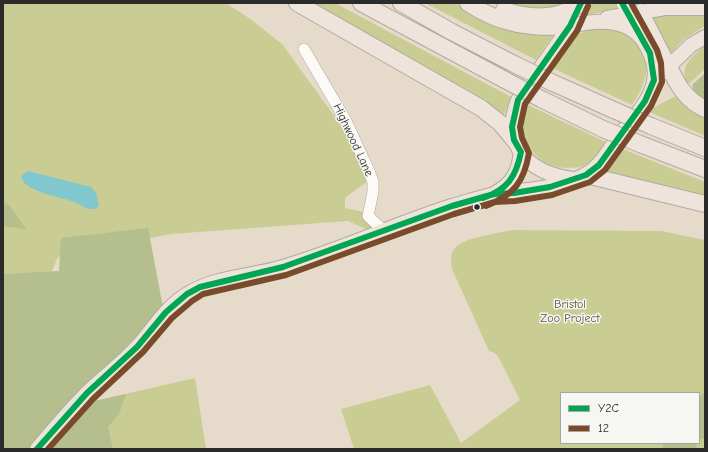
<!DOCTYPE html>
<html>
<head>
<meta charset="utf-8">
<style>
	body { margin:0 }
	#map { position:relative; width:708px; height:452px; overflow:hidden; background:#e6dbca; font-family:"Comic Neue",sans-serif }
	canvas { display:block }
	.frame { position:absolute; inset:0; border:4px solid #2b2b2b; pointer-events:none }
	.legend { position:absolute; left:560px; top:392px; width:140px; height:52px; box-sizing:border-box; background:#f6f6f2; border:1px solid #a5a5a2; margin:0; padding:5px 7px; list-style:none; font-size:12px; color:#2b2b2b }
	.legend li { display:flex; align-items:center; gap:8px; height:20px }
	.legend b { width:20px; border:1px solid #a5a5a2 }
</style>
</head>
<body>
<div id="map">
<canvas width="708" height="452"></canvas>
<div class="frame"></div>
<ul class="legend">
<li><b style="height:5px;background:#00a651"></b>Y2C</li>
<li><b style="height:5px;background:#7a4b2a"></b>12</li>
</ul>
</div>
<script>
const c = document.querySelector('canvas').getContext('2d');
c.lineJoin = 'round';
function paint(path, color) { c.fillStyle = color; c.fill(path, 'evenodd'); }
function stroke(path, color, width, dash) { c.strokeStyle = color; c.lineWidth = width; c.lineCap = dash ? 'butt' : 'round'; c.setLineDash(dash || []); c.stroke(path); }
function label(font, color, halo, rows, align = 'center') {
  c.font = font + ' "Comic Neue",sans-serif'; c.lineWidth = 3; c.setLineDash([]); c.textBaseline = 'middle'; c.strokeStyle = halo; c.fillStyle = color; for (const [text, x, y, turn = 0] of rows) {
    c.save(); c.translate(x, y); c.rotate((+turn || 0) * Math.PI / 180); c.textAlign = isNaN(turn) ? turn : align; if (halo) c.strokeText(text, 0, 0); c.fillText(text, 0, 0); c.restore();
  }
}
paint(new Path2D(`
	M3 3H226L249 18 282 44 341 125 369 180 345 198V208L368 213 376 226 368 230 348 221 171 234 58 257 3 382Z
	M309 3H335L511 97 503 117Z
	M425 3H455L493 22 556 31 536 60Z
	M508 3H568C544 10 532 10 508 3Z
	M587 3H616L620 9 582 16Z
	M705 10V26L684 39 670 54 651 19V14Z
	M598 27C605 27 616 27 623 30 627 31 631 37 634 40 655 61 646 84 632 105L550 67C567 44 568 35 598 27Z
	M705 46V69L690 83H687C678 68 694 53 705 46Z
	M678 95 705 115V136L647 111Z
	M524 103 606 142C601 149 596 159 588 164 582 167 574 168 567 168 532 168 516 133 524 103Z
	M623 149 705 182V197L607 172Z
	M511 230 661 231 705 240V449H354L341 409 430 385 461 443 520 400 498 356 493 352 489 351 452 269C451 263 450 256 453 251 460 237 497 234 511 230ZM561 393H699V443H561Z
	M195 378 206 449H48L86 403Z`), '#c9cd93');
paint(new Path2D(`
	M705 73V100L695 95 692 85Z
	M3 202 9 205 26 229 3 226Z
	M148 228 163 307 32 449H3V274L59 271 61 238Z
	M705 392V439H699V397Z
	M126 394 119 414 108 427 113 449H48L86 403Z
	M663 443H696V449H663Z`), '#b4bf8d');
paint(new Path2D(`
	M28 171 91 187 96 193 99 205C97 208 95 209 91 209 85 209 80 204 74 202 62 197 23 192 21 176Z`), '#80c7ce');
const minor = new Path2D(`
	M622 3 641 35
	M304 49 346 121 369 171 373 182V192L368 216 384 231`);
const major = new Path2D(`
	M641 11 669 66
	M607 18 665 8H705
	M662 73 691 45 705 37
	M494 194C513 183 518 174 521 152
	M37 449C53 430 69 411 87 393 103 377 123 363 138 346 154 328 166 307 186 295 215 276 251 277 283 267 341 250 395 224 452 206 466 202 481 197 495 194 525 190 557 189 585 175 600 167 609 150 619 136 631 120 651 101 654 81 656 71 653 59 649 51 635 17 600 19 570 26L518 100C500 146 530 174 574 179`);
const highway = new Path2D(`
	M297 3 481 108 500 123 515 141
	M361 3 505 80
	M401 3 452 32 516 65
	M468 3C501 25 532 29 570 26
	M504 10C530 19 559 20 581 3
	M669 66C677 85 686 100 705 109
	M551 82 616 111
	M541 99 603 129
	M651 126 705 148
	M640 144 705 169
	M586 175 705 204`);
stroke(minor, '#b1aaa0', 12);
stroke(major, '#b1aaa0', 16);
stroke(highway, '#b1aaa0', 18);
stroke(minor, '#fbfaf7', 11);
stroke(major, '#eee4dc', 14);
stroke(highway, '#eee4dc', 16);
const highwayBridge = new Path2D(`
	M516 65 551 82
	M505 80 541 99
	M616 111 651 126
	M603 129 640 144`);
stroke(highwayBridge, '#b1aaa0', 18, []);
stroke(highwayBridge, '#eee4dc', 16);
stroke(new Path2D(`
	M483 198C507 190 516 177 521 152L514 140 512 127 518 100 570 26 581 3
	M37 449 87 393 137 347 166 312 187 294 200 287 283 267 452 206 494 194 514 193 550 187 586 175 599 165 645 101 654 80 650 53 622 3`), '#00a651', 6);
stroke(new Path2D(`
	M486 206C514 195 524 182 529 153L522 138 520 127 525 104 577 31 588 6
	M48 449 93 399 143 352 172 318 192 301 203 294 286 275 454 214 495 202 515 201 552 195 590 182 605 170 651 106 662 82 661 63 657 50 631 3`), '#7a4b2a', 6);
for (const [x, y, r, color] of [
	[477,207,3.5,"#2b2b2b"]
]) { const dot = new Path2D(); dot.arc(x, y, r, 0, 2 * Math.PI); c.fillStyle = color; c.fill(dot); stroke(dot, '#f6f6f2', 1.5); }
label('12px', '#2b2b2b', '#f6f6f2', [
	["Highwood Lane",353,140,65]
]);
label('12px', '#53583d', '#f6f6f2', [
	["Bristol",570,305],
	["Zoo Project",570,319]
]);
</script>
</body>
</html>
